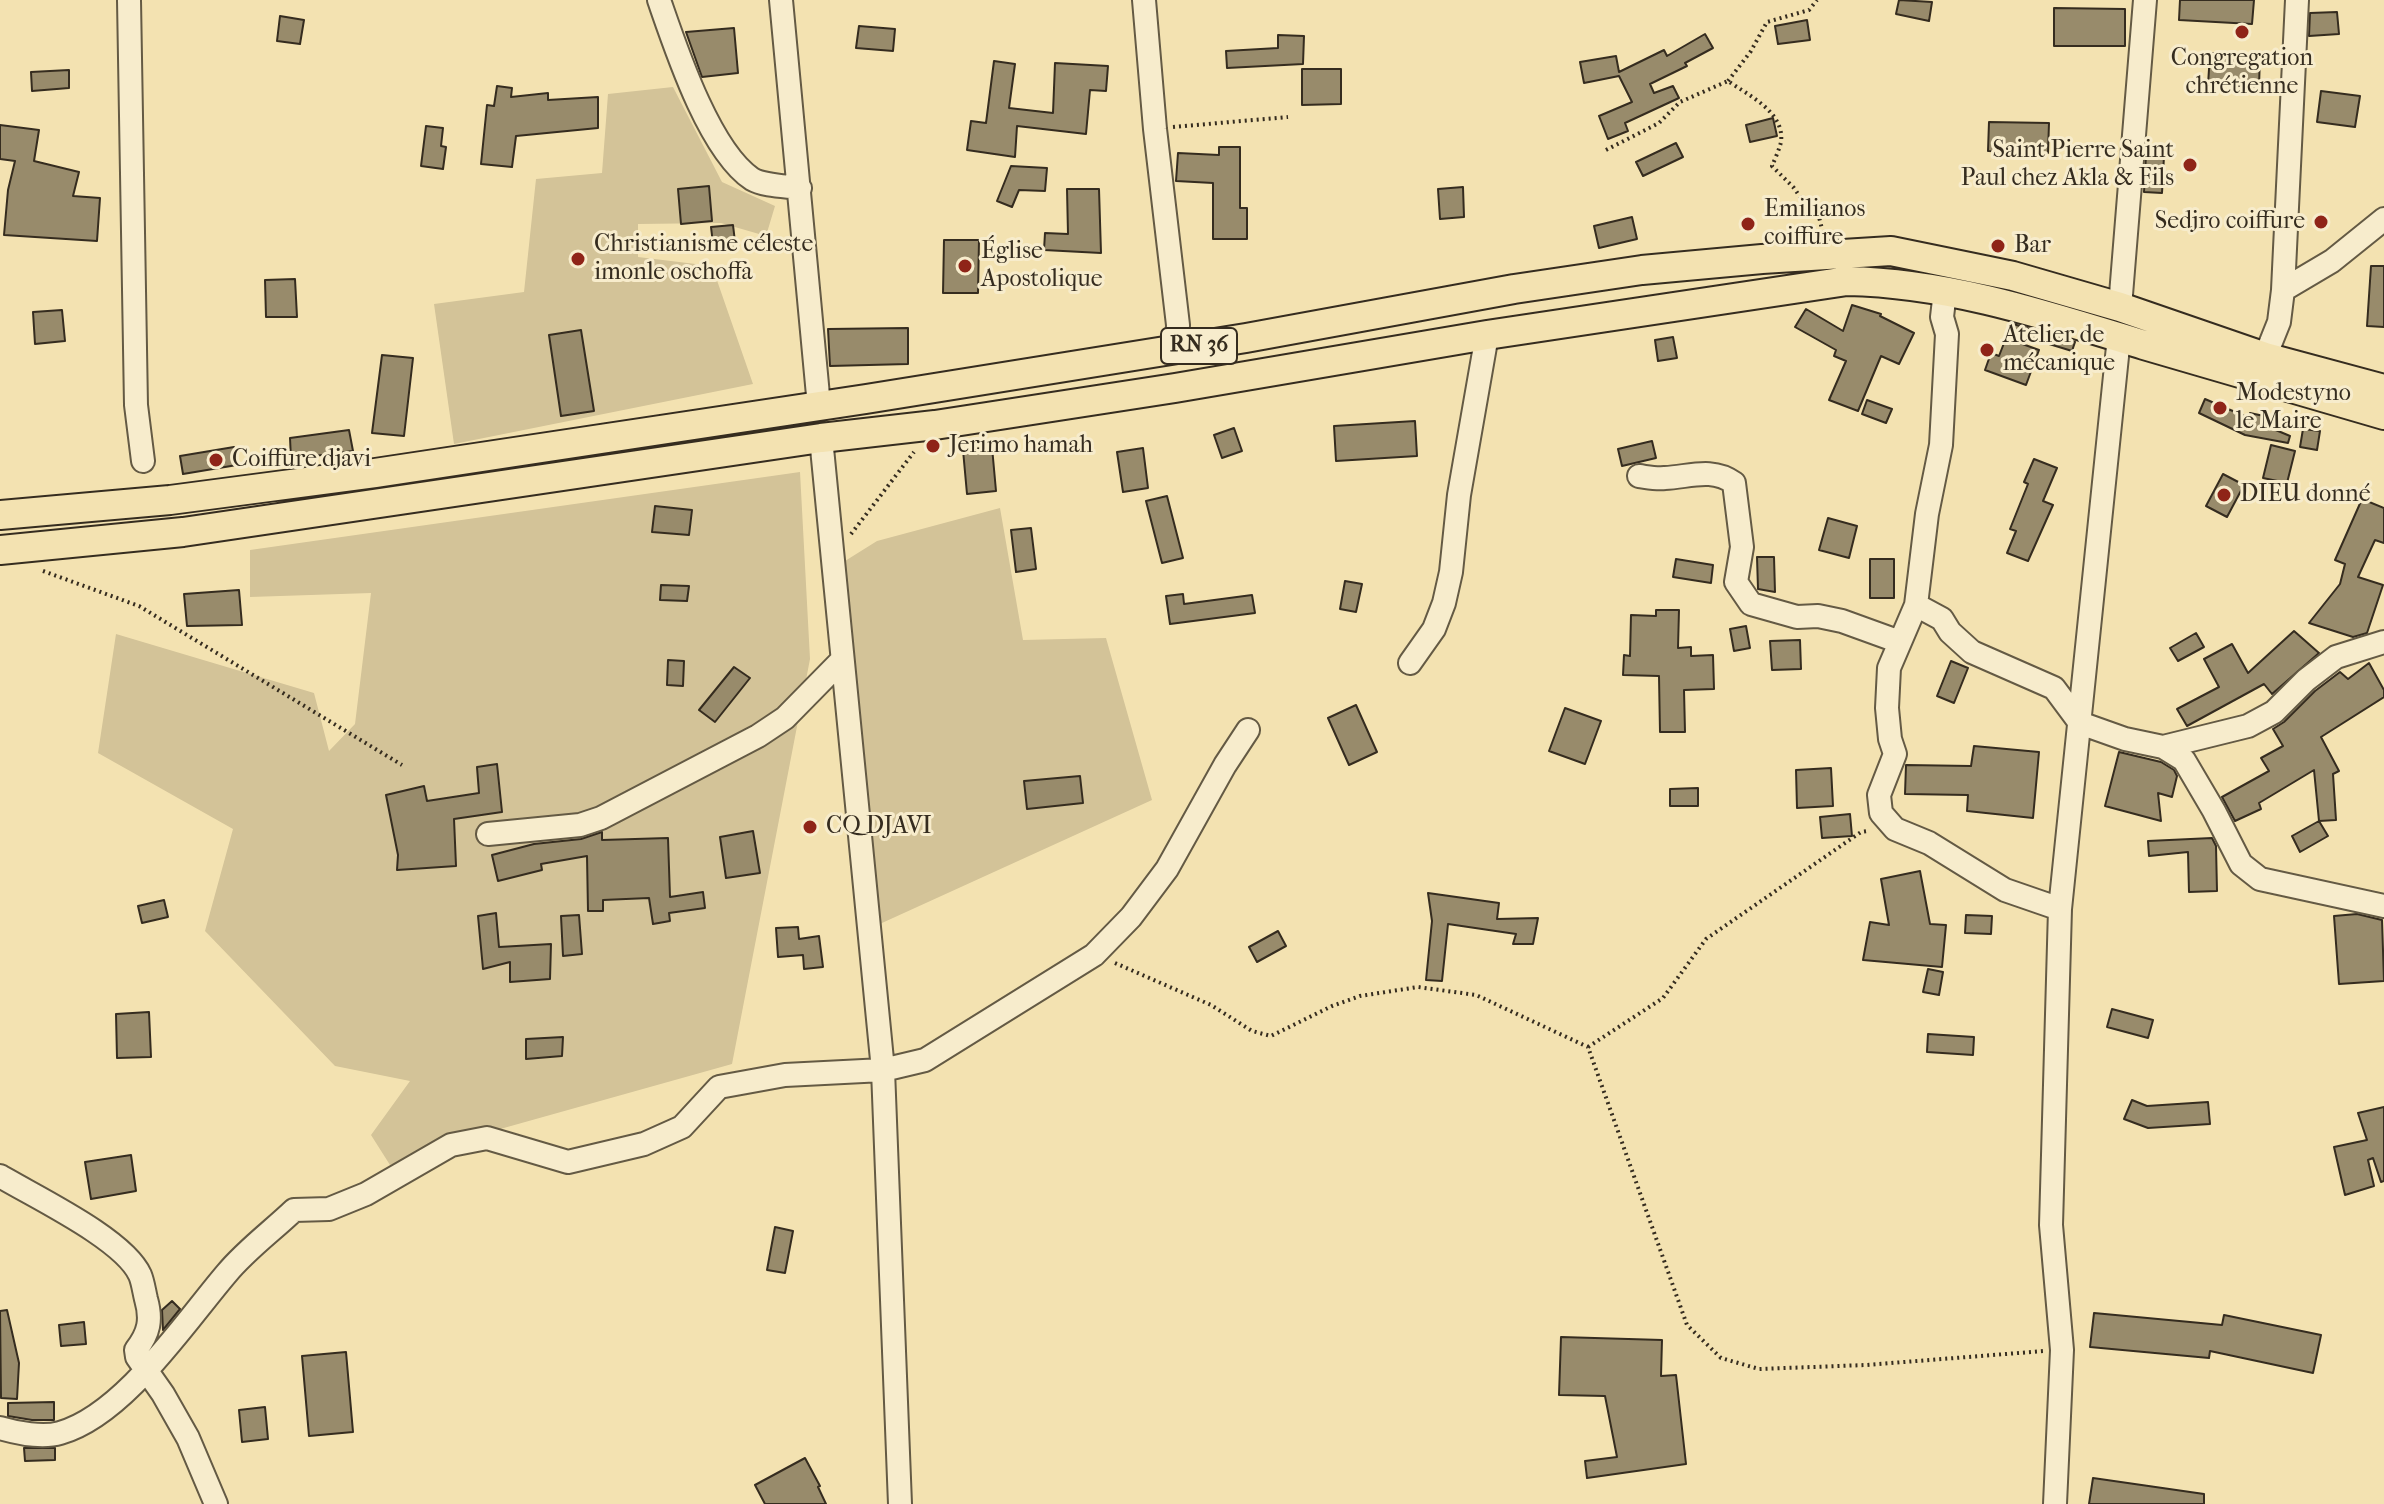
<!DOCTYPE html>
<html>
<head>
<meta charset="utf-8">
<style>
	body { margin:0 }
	canvas { display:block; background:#f3e2b1 }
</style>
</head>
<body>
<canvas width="2384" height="1504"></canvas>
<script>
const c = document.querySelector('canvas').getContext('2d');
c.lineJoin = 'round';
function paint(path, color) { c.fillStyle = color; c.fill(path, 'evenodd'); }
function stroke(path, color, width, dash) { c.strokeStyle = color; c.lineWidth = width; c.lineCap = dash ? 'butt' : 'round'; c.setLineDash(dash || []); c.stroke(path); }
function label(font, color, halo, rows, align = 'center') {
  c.font = font + ' "IM FELL French Canon",serif'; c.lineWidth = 6; c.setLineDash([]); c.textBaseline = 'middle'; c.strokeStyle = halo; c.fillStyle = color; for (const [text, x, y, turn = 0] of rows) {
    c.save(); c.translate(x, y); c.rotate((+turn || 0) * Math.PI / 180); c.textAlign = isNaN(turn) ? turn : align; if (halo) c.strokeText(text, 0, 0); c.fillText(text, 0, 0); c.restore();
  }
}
paint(new Path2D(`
	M673 87 722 182 775 206 766 236 721 223 638 224V257L712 266 753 384 454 444 434 304 524 292 536 179 602 173 608 94Z
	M800 472 810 659 732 1064 461 1140 390 1165 371 1135 410 1081 335 1066 205 931 233 829 98 753 116 634 314 693 329 751 355 724 371 593 250 597V550Z
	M1000 508 1023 640 1106 638 1152 800 860 933 829 571 877 541Z`), '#d3c398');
const building = new Path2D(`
	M1899 0 1932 2 1929 21 1896 14Z
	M2180 0H2254L2252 24 2179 20Z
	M2054 8 2125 9V46H2054Z
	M2337 12 2339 34 2309 36 2310 13Z
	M280 16 304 20 300 44 277 41Z
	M1807 20 1810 40 1778 44 1775 26Z
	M859 26 895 29 893 51 856 48Z
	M734 28 738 73 702 77 686 32Z
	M1705 34 1713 48 1685 63 1687 66 1650 84 1654 93 1673 86 1679 98 1625 123 1628 131 1608 139 1599 116 1632 102 1619 76 1584 83 1580 62 1616 56 1619 72 1664 50 1667 56Z
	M1278 35 1304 36 1303 64 1227 68 1226 51 1278 48Z
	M2210 53 2260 55 2259 87 2208 85Z
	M994 61 1015 64 1009 108 1053 113 1055 63 1108 66 1106 91 1090 90 1086 134 1017 126 1015 157 967 150 971 121 986 123Z
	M1302 69H1341V104L1302 105Z
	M69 70V88L32 91 31 72Z
	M497 86 512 88 511 97 548 93V100L598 97V128L516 136 512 167 481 164 487 105 494 106Z
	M2321 91 2360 96 2355 127 2317 122Z
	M1773 118 1777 136 1750 142 1746 125Z
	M1989 122 2049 123 2048 153 1988 151Z
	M0 125 39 130 34 161 79 172 73 196 100 198 97 241 4 235 8 190 15 161 0 159Z
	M426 126 443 128 441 146 446 147 443 169 421 166Z
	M1676 143 1683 157 1643 176 1636 162Z
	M1219 147H1240V208H1247V239H1213V183L1176 181 1178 153 1219 155Z
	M2146 155 2164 156 2162 193 2144 192Z
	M1011 166 1047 168 1045 191 1019 190 1012 207 997 201Z
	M709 186 712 221 681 224 678 189Z
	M1463 187 1464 217 1440 219 1438 189Z
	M1067 189H1099L1101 253 1044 250 1045 233 1068 234Z
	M1632 217 1637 239 1599 248 1594 226Z
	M733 225 736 250 714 252 711 227Z
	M944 240H979L978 293H943Z
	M2371 266H2384V327L2367 326Z
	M295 279 297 317H266L265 280Z
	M1852 305 1881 314 1880 316 1914 333 1899 364 1881 356 1858 411 1829 400 1846 361 1834 356 1836 350 1795 327 1806 309 1843 331Z
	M62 310 65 341 35 344 33 312Z
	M2013 324 2075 342 2072 351 2010 332Z
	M908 328V364L830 366 828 329Z
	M581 330 594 411 561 416 549 335Z
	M1673 337 1677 358 1658 361 1655 340Z
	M2006 338 2039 350 2026 385 1985 370 1991 353 1999 356Z
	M382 355 413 358 404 436 372 433Z
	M2205 399 2249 418 2250 413 2273 418 2271 428 2290 436 2288 443 2245 435 2199 413Z
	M1867 400 1892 409 1886 423 1862 414Z
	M1415 421 1417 456 1336 461 1334 426Z
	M1234 428 1242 451 1222 458 1214 435Z
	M2303 429 2320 431 2317 450 2300 447Z
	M349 430 353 451 291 459 290 438Z
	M1652 441 1656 458 1622 466 1618 449Z
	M2271 445 2295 451 2287 483 2263 478Z
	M234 447 237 465 183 474 180 456Z
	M992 447 996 491 967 494 963 450Z
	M1143 448 1148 488 1123 492 1117 452Z
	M2034 459 2057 468 2043 501 2053 505 2028 561 2007 553 2016 531 2010 529 2028 484 2024 482Z
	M2223 474 2244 485 2227 517 2206 506Z
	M1167 496 1183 558 1162 563 1146 501Z
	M2362 499 2384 508V543L2375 540 2358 577 2383 585 2367 633 2353 637 2309 623 2340 584 2345 564 2335 560Z
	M655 506 692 510 689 535 652 532Z
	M1828 518 1857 526 1849 558 1819 550Z
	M1031 528 1036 569 1016 572 1011 530Z
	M1757 557H1774L1775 592 1758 589Z
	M1676 559 1713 565 1711 583 1673 577Z
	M1870 559H1894V598H1870Z
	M1345 581 1362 584 1356 612 1340 609Z
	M661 585 689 586 687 601 660 600Z
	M239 590 242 625 187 626 184 594Z
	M1183 594 1184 604 1252 595 1255 613 1170 624 1166 596Z
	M1656 610H1679L1678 648 1691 647V656L1713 655 1714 689 1684 690 1685 732H1660L1659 676 1623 675 1624 655 1630 656 1631 615 1656 616Z
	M1746 626 1750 648 1734 651 1730 629Z
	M2294 631 2319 653 2272 694 2264 684 2187 726 2177 709 2219 687 2204 659 2232 644 2248 673Z
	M2196 633 2204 647 2178 661 2170 648Z
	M1800 640 1801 669 1772 670 1770 641Z
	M668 660 684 661 683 686 667 685Z
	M1951 661 1968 668 1954 703 1937 696Z
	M2369 663 2384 690V697L2321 737 2339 771 2333 774 2336 820 2319 821 2314 770 2259 803 2261 809 2235 821 2222 797 2269 771 2261 758 2283 746 2273 729 2284 722 2315 691 2340 672 2348 679Z
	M734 667 750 678 715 722 699 710Z
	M1356 705 1377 752 1349 765 1328 718Z
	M1565 708 1601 721 1585 764 1549 751Z
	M1974 746 2039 752 2033 818 1967 811 1968 795 1905 794 1906 765 1971 766Z
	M2119 752 2161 762 2174 770 2177 776 2172 797 2158 793 2161 821 2105 806Z
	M497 764 502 812 454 819 456 866 397 870 398 855 386 795 424 786 427 801 479 793 477 767Z
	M1831 768 1833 806 1797 808 1796 770Z
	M1080 776 1083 803 1027 809 1024 781Z
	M1698 788V806H1670V789Z
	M1850 814 1852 836 1822 838 1820 817Z
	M2319 821 2328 836 2300 852 2292 836Z
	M753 831 760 873 726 878 720 837Z
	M602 832V840L668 838 670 897 703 892 705 908 669 913 670 921 653 924 649 898 603 900V911H588L587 856 541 864 542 870 498 881 492 855 534 844 581 839Z
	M2212 838 2216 846 2217 891 2189 892 2188 852 2149 856 2148 841Z
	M1920 871 1930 924 1946 925 1942 967 1863 960 1870 922 1889 925 1881 879Z
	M1428 893 1499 903 1497 919 1538 918 1533 944H1513L1516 934 1448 924 1442 981 1426 980 1432 921Z
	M164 900 168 917 142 923 138 906Z
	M496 913 499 947 551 944 550 979 510 982V962L483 969 478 916Z
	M2357 914 2382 920 2384 981 2339 984 2334 916Z
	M579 915 582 954 563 956 561 916Z
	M1966 915 1992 916 1991 934 1965 933Z
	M798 927 799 939 819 936 823 967 804 969 803 955 778 957 776 928Z
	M1278 931 1286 946 1257 962 1249 947Z
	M1928 969 1943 972 1939 995 1923 992Z
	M2112 1009 2153 1020 2148 1038 2107 1027Z
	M149 1012 151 1057 117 1058 116 1014Z
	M1928 1034 1974 1037 1973 1055 1927 1052Z
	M563 1037 562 1056 526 1059V1039Z
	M2132 1100 2147 1106 2208 1102 2210 1124 2148 1128 2124 1119Z
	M2384 1107V1181L2381 1182 2373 1158 2368 1160 2374 1186 2345 1195 2334 1147 2367 1140 2358 1113Z
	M131 1155 136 1191 91 1199 85 1162Z
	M775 1227 793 1231 785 1273 767 1270Z
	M172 1301 180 1309 163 1330 162 1310Z
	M7 1310 19 1363 17 1399 1 1398 0 1311Z
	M2094 1313 2222 1325 2224 1315 2321 1335 2313 1373 2210 1351 2209 1358 2090 1347Z
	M84 1322 86 1344 61 1346 59 1325Z
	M1561 1337 1662 1340 1661 1376 1676 1375 1686 1464 1587 1478 1585 1461 1617 1457 1605 1396 1559 1395Z
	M346 1352 353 1432 309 1436 302 1356Z
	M54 1402V1420H32L8 1416V1403Z
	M265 1407 268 1439 242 1442 239 1410Z
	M24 1448H55V1460L25 1461Z
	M805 1458 820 1486 818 1487 826 1504H765L755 1485Z
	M2093 1478 2204 1494V1504H2089Z`);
paint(building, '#988b6b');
stroke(building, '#352c1f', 2);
const minor = new Path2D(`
	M129 0 136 405 143 461
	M659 0C676 49 709 150 752 179 764 186 786 186 800 188
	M781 0 819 406
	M1144 0 1155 129 1178 325 1177 349
	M2283 290 2332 261 2384 219
	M1945 291 1942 317 1947 334 1941 445 1927 514 1916 605 1889 668 1887 708 1890 739 1895 754 1879 795 1881 813 1895 829 1929 843 2005 890 2060 909
	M2120 307 2145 0
	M2265 357 2279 322 2283 290 2297 0
	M821 438 883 1070 900 1504
	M1639 476C1647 477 1656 479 1665 478 1689 477 1712 467 1734 483L1742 547 1736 582 1751 604 1797 617 1818 616 1842 621 1900 642
	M1916 605 1942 619 1950 632 1972 652 2054 688 2080 723 2125 739 2163 747 2184 760 2214 811 2241 864 2260 879 2384 906
	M1410 663 1434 629 1444 603 1451 572 1459 495 1487 335
	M2163 747 2248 726 2274 712 2306 680 2336 657 2384 642
	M488 834 580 825 601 818 758 736 785 718 842 660
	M0 1176C35 1197 124 1239 140 1275 143 1282 144 1291 146 1299 152 1320 149 1333 136 1350L137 1357 163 1394 188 1438 216 1504
	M0 1428C17 1433 43 1438 60 1433 124 1415 185 1322 227 1273 246 1250 272 1231 294 1210L329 1209 366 1194 451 1145 487 1138 568 1162 644 1144 682 1127 719 1087 785 1075 883 1070 925 1060 1094 955 1131 917 1167 869 1225 765 1248 730
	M2055 1504 2062 1350 2051 1225 2060 909 2119 337`);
const major = new Path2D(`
	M0 515 170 500 375 473 866 399 1246 338 1514 289 1642 270 1762 259 1891 251 2013 276 2120 307 2265 357 2384 389
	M0 550 183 532 821 438 935 425 1175 388 1487 335 1847 281C1950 283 2046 315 2144 345 2224 369 2304 392 2384 415`);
stroke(minor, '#645a44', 26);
stroke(major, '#352c1f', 32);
stroke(new Path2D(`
	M1728 81 1751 51 1767 22 1809 10 1817 0
	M1173 127 1288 117
	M1606 150 1659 123 1680 102 1728 81C1748 95 1785 112 1781 142 1779 150 1775 159 1772 166L1794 188 1807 207 1819 217 1823 233
	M851 534 914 452
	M43 571 139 606 402 765
	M1115 963 1211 1005 1252 1031 1271 1036 1332 1006 1360 996 1418 987 1476 995 1588 1047 1687 1325 1721 1358 1759 1369 1866 1365 2044 1351
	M1588 1047 1663 998 1706 939 1861 832 1868 831`), '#352c1f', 4, [2, 4]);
stroke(minor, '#f7eccc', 22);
stroke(major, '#f3e2b1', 28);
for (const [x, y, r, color] of [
	[2242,32,8,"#8f2418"],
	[2190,165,8,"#8f2418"],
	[2321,222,8,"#8f2418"],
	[1748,224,8,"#8f2418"],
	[1998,246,8,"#8f2418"],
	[578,259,8,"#8f2418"],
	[965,266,8,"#8f2418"],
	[1987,350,8,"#8f2418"],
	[2220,408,8,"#8f2418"],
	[933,446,8,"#8f2418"],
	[216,460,8,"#8f2418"],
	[2224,495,8,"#8f2418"],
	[810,827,8,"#8f2418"]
]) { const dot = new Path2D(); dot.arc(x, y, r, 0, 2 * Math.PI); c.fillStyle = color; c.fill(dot); stroke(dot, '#f7eccc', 3); }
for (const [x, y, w] of [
	[1199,346,76]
]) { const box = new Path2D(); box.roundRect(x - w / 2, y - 18, w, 36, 6); c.fillStyle = '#f7eccc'; c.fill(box); stroke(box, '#352c1f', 2); }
label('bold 22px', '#352c1f', null, [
	["RN 36",1199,346]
]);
label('24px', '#352c1f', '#f7eccc', [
	["Congregation",2242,59,"center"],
	["chrétienne",2242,87,"center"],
	["Saint Pierre Saint",2174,151,"right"],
	["Paul chez Akla & Fils",2174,179,"right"],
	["Emilianos",1764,210],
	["coiffure",1764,238],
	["Sedjro coiffure",2305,222,"right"],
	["Christianisme céleste",594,245],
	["imonle oschoffa",594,273],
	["Bar",2014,246],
	["Église",981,252],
	["Apostolique",981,280],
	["Atelier de",2003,336],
	["mécanique",2003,364],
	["Modestyno",2236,394],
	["le Maire",2236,422],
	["Jerimo hamah",949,446],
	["Coiffure djavi",232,460],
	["DIEU donné",2240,495],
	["CQ DJAVI",826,827]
], 'left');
</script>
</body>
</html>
